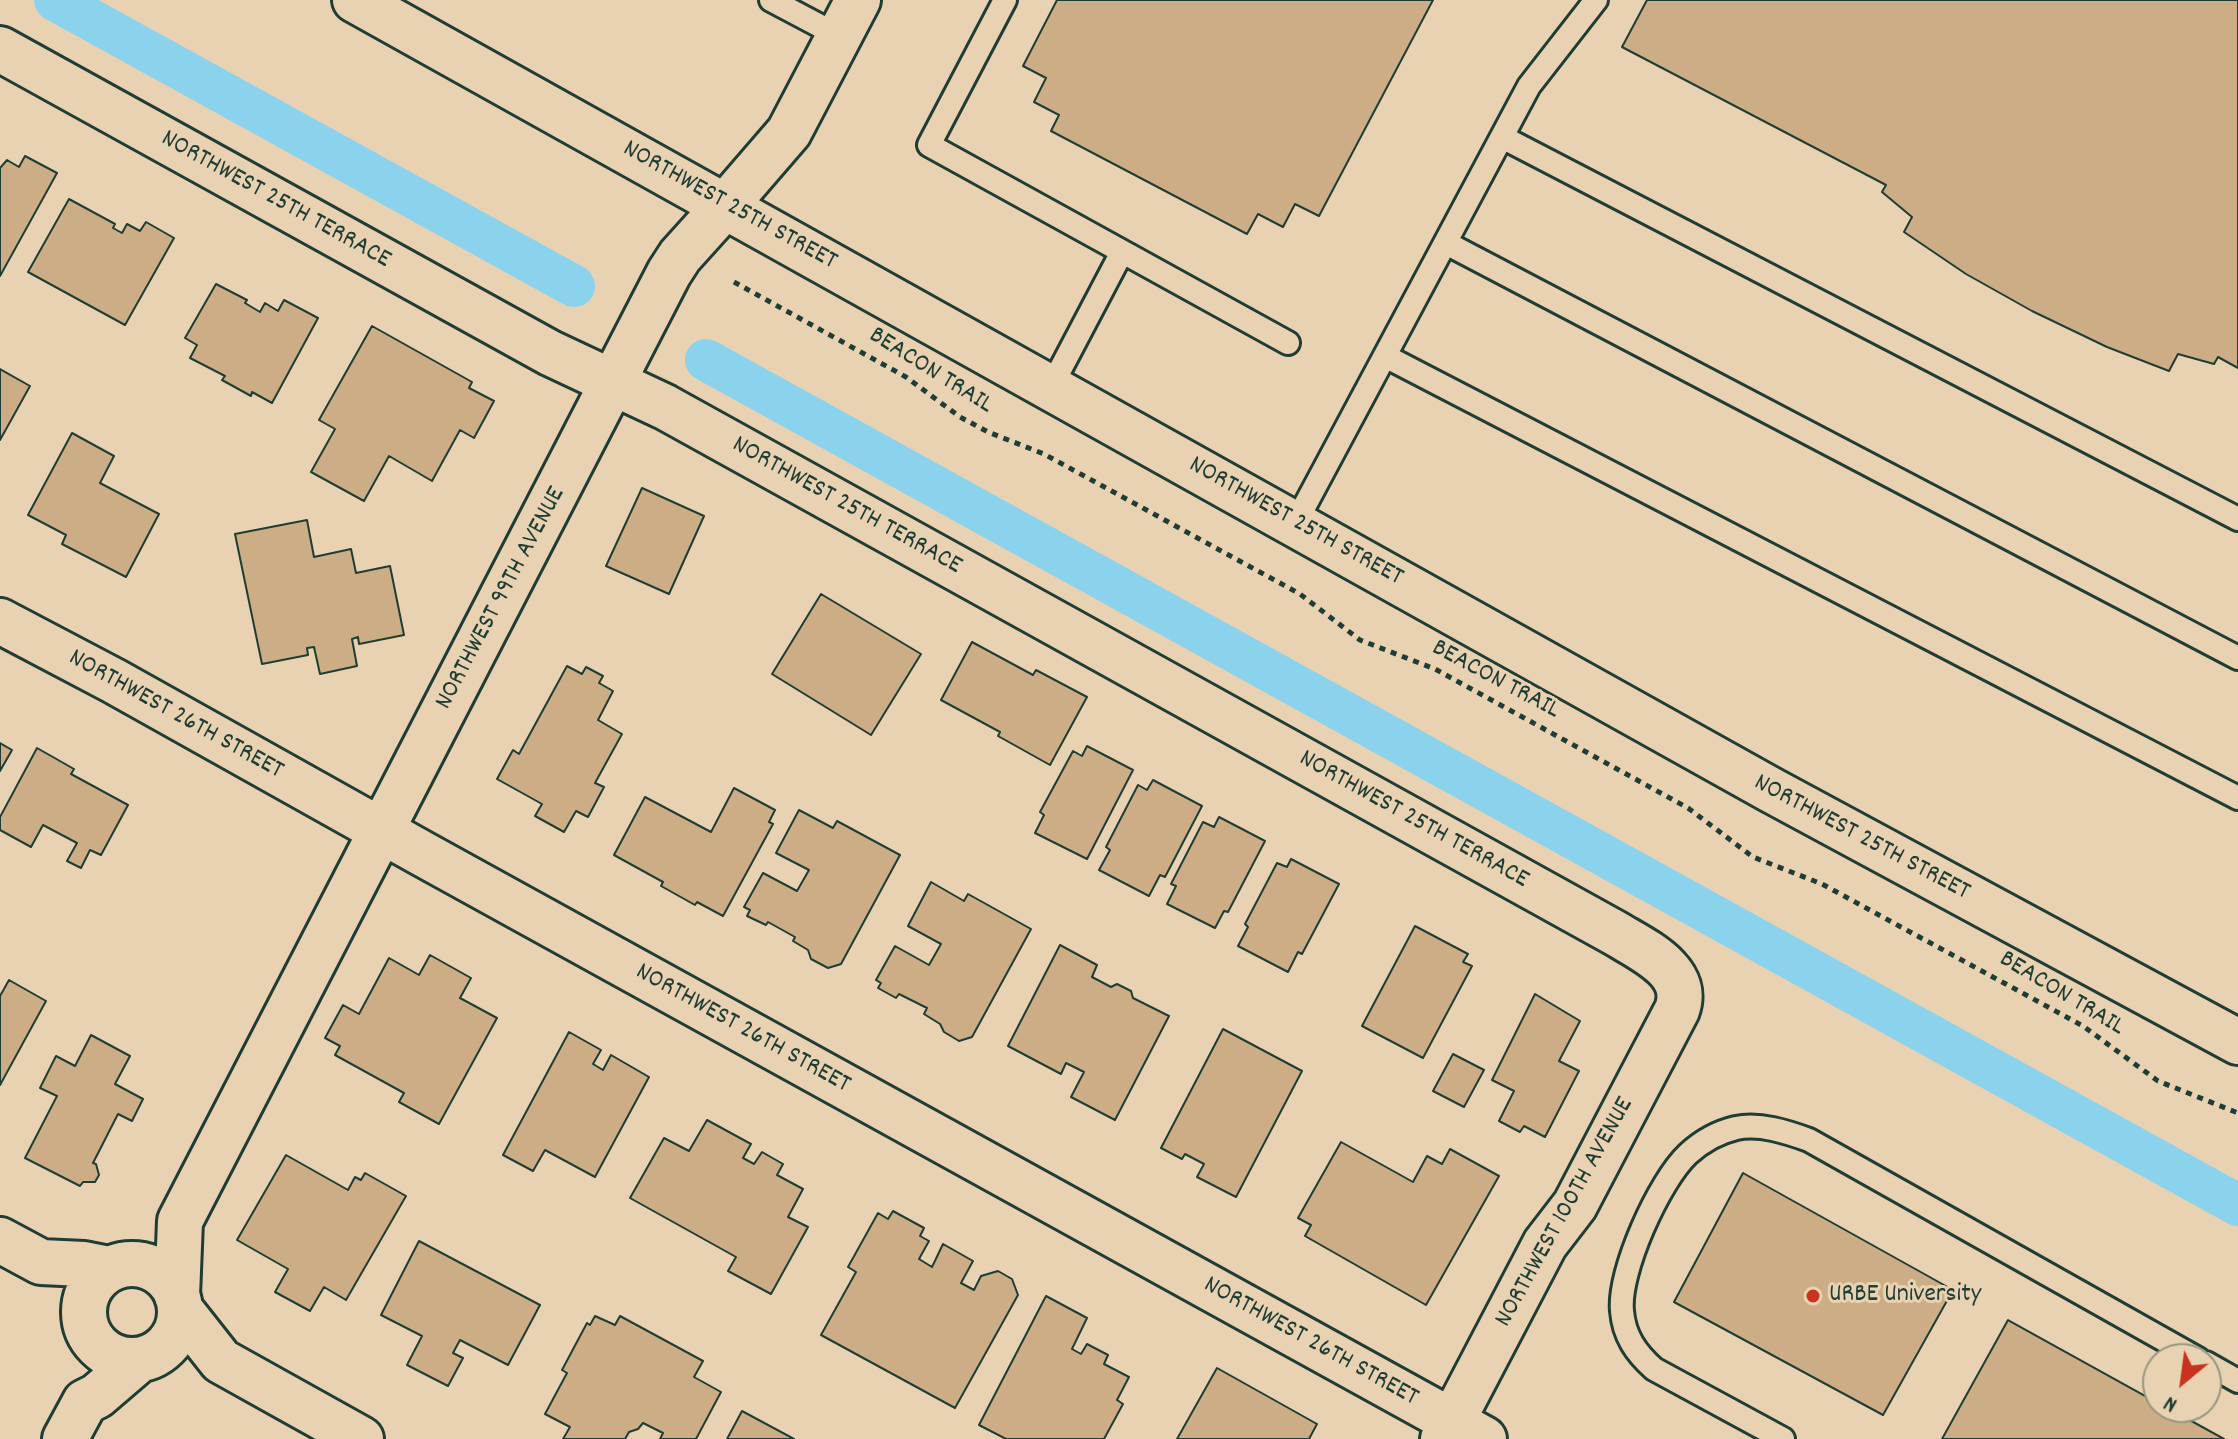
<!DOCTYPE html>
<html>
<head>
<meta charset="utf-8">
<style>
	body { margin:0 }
	#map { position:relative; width:2238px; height:1439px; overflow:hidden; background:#e9d2b2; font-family:Dekko,sans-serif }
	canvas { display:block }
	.north { position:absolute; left:2142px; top:1343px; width:80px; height:80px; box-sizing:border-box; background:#e9d2b2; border:2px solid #989680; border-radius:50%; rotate:209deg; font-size:22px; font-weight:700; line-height:32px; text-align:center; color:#1f3d34 }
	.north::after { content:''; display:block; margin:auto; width:28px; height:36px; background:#c8321e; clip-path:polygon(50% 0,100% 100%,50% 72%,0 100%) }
</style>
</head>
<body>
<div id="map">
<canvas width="2238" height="1439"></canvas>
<div class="north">N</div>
</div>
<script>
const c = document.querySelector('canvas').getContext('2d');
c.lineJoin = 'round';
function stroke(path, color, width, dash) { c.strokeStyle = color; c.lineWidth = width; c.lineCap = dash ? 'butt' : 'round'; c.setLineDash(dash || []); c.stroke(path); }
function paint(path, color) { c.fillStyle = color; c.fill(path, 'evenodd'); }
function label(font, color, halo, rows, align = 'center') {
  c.font = font + ' Dekko,sans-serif'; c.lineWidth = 6; c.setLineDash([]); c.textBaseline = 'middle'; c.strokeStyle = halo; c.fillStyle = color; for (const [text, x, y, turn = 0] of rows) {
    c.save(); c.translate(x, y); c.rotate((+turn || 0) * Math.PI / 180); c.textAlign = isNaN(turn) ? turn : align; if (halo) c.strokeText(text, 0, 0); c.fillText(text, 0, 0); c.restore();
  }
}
stroke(new Path2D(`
	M55 0 574 286
	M706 360 2238 1205`), '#8bd2ec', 42);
const building = new Path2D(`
	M1057 0H1433L1319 216 1295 204 1283 227 1258 214 1247 234 1051 131 1059 115 1034 102 1046 78 1023 66Z
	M1647 0H2238V368L2218 357 2214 364 2178 354 2169 371 2107 347 2032 311 1966 274 1904 232 1912 217 1882 192 1886 185 1622 47Z
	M25 156 57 173 0 276V168L7 160 19 167Z
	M69 199 115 224 113 228 122 233 127 224 140 231 146 222 174 238 125 325 28 272Z
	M216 284 247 300 245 303 260 312 265 303 278 311 284 300 318 318 272 403 252 392 251 396 222 380 225 376 190 358 197 345 185 338Z
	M372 326 472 382 469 388 494 401 474 438 460 430 432 481 389 456 364 501 311 472 335 429 319 420Z
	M0 369 30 386 0 440Z
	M72 433 114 456 100 483 159 514 126 577 62 544 66 535 28 515Z
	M642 488 704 516 669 594 606 566Z
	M307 520 314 557 351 549 356 573 390 566 404 635 359 644 358 637 352 639 357 666 320 674 314 647 307 648 308 655 262 664 235 534Z
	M821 594 921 654 871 735 772 674Z
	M972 642 1033 675 1036 670 1087 697 1050 765 998 736 1000 732 941 700Z
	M567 666 582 674 586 667 603 676 599 683 613 691 598 720 622 734 595 783 604 787 588 817 576 811 564 832 535 816 542 804 497 779 513 750 519 754Z
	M0 743 12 750 0 771Z
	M1087 746 1133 770 1087 859 1035 833 1044 815 1040 812 1073 751 1082 756Z
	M37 748 74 769 71 774 128 805 101 855 90 850 81 868 67 861 77 843 43 825 31 847 0 830V817Z
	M1153 780 1202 806 1165 877 1160 875 1149 896 1099 870 1110 850 1106 847 1138 785 1147 790Z
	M734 788 775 810 769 822 773 824 723 916 697 902 695 905 661 886 663 882 614 855 645 797 711 832Z
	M799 810 833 828 837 821 900 855 841 964 828 968 811 959 808 950 793 941 795 937 768 922 766 925 747 916 750 910 744 907 763 873 797 891 809 870 776 853Z
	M1219 817 1265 841 1228 912 1224 911 1215 928 1167 904 1176 886 1171 884 1203 822 1214 827Z
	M1291 859 1339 884 1302 954 1298 952 1288 972 1238 946 1248 927 1245 924 1277 863 1287 867Z
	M931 882 964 901 968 894 1031 929 972 1037 959 1041 944 1032 940 1024 924 1014 927 1008 899 994 896 998 878 988 881 983 876 980 895 946 929 965 941 944 908 926Z
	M1415 926 1468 954 1463 962 1472 966 1423 1058 1362 1026Z
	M1060 945 1097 965 1092 977 1111 987 1117 984 1131 991 1133 998 1169 1016 1115 1120 1071 1097 1084 1072 1066 1063 1061 1074 1008 1046Z
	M430 955 471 978 460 998 497 1018 439 1124 399 1102 404 1093 335 1055 340 1046 325 1038 343 1005 359 1014 389 958 419 975Z
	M9 980 46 1001 0 1085V996Z
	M1535 994 1580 1021 1559 1061 1579 1071 1545 1137 1524 1126 1520 1132 1499 1121 1514 1091 1492 1080Z
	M1223 1029 1302 1071 1236 1197 1197 1177 1204 1164 1185 1154 1182 1159 1161 1148Z
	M569 1032 601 1050 593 1064 603 1070 611 1055 649 1077 595 1177 545 1150 533 1171 503 1155Z
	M91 1035 130 1056 115 1084 143 1099 132 1121 118 1114 93 1163 96 1164 99 1175 95 1182H83L80 1186 25 1158 57 1096 40 1088 56 1056 75 1066Z
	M1453 1054 1484 1070 1464 1107 1433 1091Z
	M707 1120 751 1144 743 1158 754 1164 762 1152 783 1164 777 1175 803 1189 788 1217 808 1227 771 1294 728 1271 736 1257 630 1198 664 1138 689 1151Z
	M1341 1142 1413 1182 1427 1156 1442 1164 1450 1149 1499 1176 1426 1305 1305 1236 1311 1225 1298 1218Z
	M286 1155 348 1190 355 1177 361 1180 365 1173 406 1196 346 1300 324 1287 310 1311 275 1292 288 1269 237 1240Z
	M1743 1173 1953 1290 1883 1415 1674 1302Z
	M893 1211 924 1228 920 1236 929 1241 919 1259 932 1267 943 1244 973 1261 961 1283 974 1290 981 1276 998 1271 1012 1279 1018 1295 955 1408 821 1335 856 1272 848 1267 878 1213 888 1219Z
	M419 1241 540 1305 508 1365 460 1340 453 1353 463 1358 448 1386 407 1365 422 1336 381 1315Z
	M1046 1296 1087 1318 1072 1349 1081 1354 1087 1344 1108 1355 1104 1364 1129 1377 1117 1400 1123 1404 1104 1439H1006L979 1425Z
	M595 1316 615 1325 620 1316 703 1361 694 1377 721 1392 696 1439H660L663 1433 643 1423 638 1429 629 1432 625 1439H563L570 1427 545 1414 567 1373 562 1370 587 1323 590 1325Z
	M2008 1320 2158 1403V1407H2166L2224 1439H1942Z
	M1217 1368 1317 1424 1309 1439H1177Z
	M742 1411 794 1439H727Z`);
paint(building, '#cdad85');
stroke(building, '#1f3d34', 2);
const lane = new Path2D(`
	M771 0 839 36
	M1005 0 929 145 1288 343
	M1502 137 2238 519
	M1446 243 2238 658
	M1385 356 2238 798
	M1051 387 1122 252
	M1295 524 1529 86 1596 0
	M2206 1363 2238 1381
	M1783 1439 1654 1369C1636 1353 1624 1336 1622 1311 1618 1272 1659 1181 1688 1154 1701 1142 1719 1132 1736 1128 1760 1123 1787 1132 1809 1140L2198 1359`);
const street = new Path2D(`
	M0 49 550 353 665 407 1615 933C1643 950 1691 971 1677 1010L1575 1205 1545 1244 1443 1439
	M0 621 114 681 423 854 1484 1439
	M0 1240 41 1262 84 1264 109 1269
	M84 1312a48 48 0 1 1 96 0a48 48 0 1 1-96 0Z
	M177 1296 180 1221 669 273 680 256 726 205
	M180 1309 221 1361 361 1439
	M65 1439 85 1402 97 1396 139 1360`);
const secondary = new Path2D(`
	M355 0 1771 790 2238 1042
	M726 205 789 132 858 0`);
stroke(lane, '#1f3d34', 28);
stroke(street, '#1f3d34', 50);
stroke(secondary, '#1f3d34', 50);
stroke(new Path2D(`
	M734 282 906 377 960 417 988 432 1044 454 1300 594 1360 640 1435 669 1688 808 1753 857 1822 884 2083 1026 2158 1081 2238 1113`), '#1f3d34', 5, [6, 6]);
stroke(lane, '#e9d2b2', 22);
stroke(street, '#e9d2b2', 44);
stroke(secondary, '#e9d2b2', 44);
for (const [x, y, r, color] of [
	[1813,1296,8,"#c8321e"]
]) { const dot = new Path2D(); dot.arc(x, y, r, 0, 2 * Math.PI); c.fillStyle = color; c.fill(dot); stroke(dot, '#e9d2b2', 3); }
label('26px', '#1f3d34', '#e9d2b2', [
	["NORTHWEST 25TH TERRACE",275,201,29],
	["NORTHWEST 25TH STREET",729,207,29],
	["BEACON TRAIL",930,372,32],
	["NORTHWEST 25TH TERRACE",846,507,29],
	["NORTHWEST 25TH STREET",1295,523,29],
	["NORTHWEST 99TH AVENUE",502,599,-62],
	["BEACON TRAIL",1495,681,28],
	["NORTHWEST 26TH STREET",175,716,29],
	["NORTHWEST 25TH TERRACE",1413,821,29],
	["NORTHWEST 25TH STREET",1861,839,28],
	["BEACON TRAIL",2061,995,31],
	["NORTHWEST 26TH STREET",742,1030,29],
	["NORTHWEST 100TH AVENUE",1566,1213,-61],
	["NORTHWEST 26TH STREET",1310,1343,29]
]);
label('26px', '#1f3d34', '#e9d2b2', [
	["URBE University",1829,1296]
], 'left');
</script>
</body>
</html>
